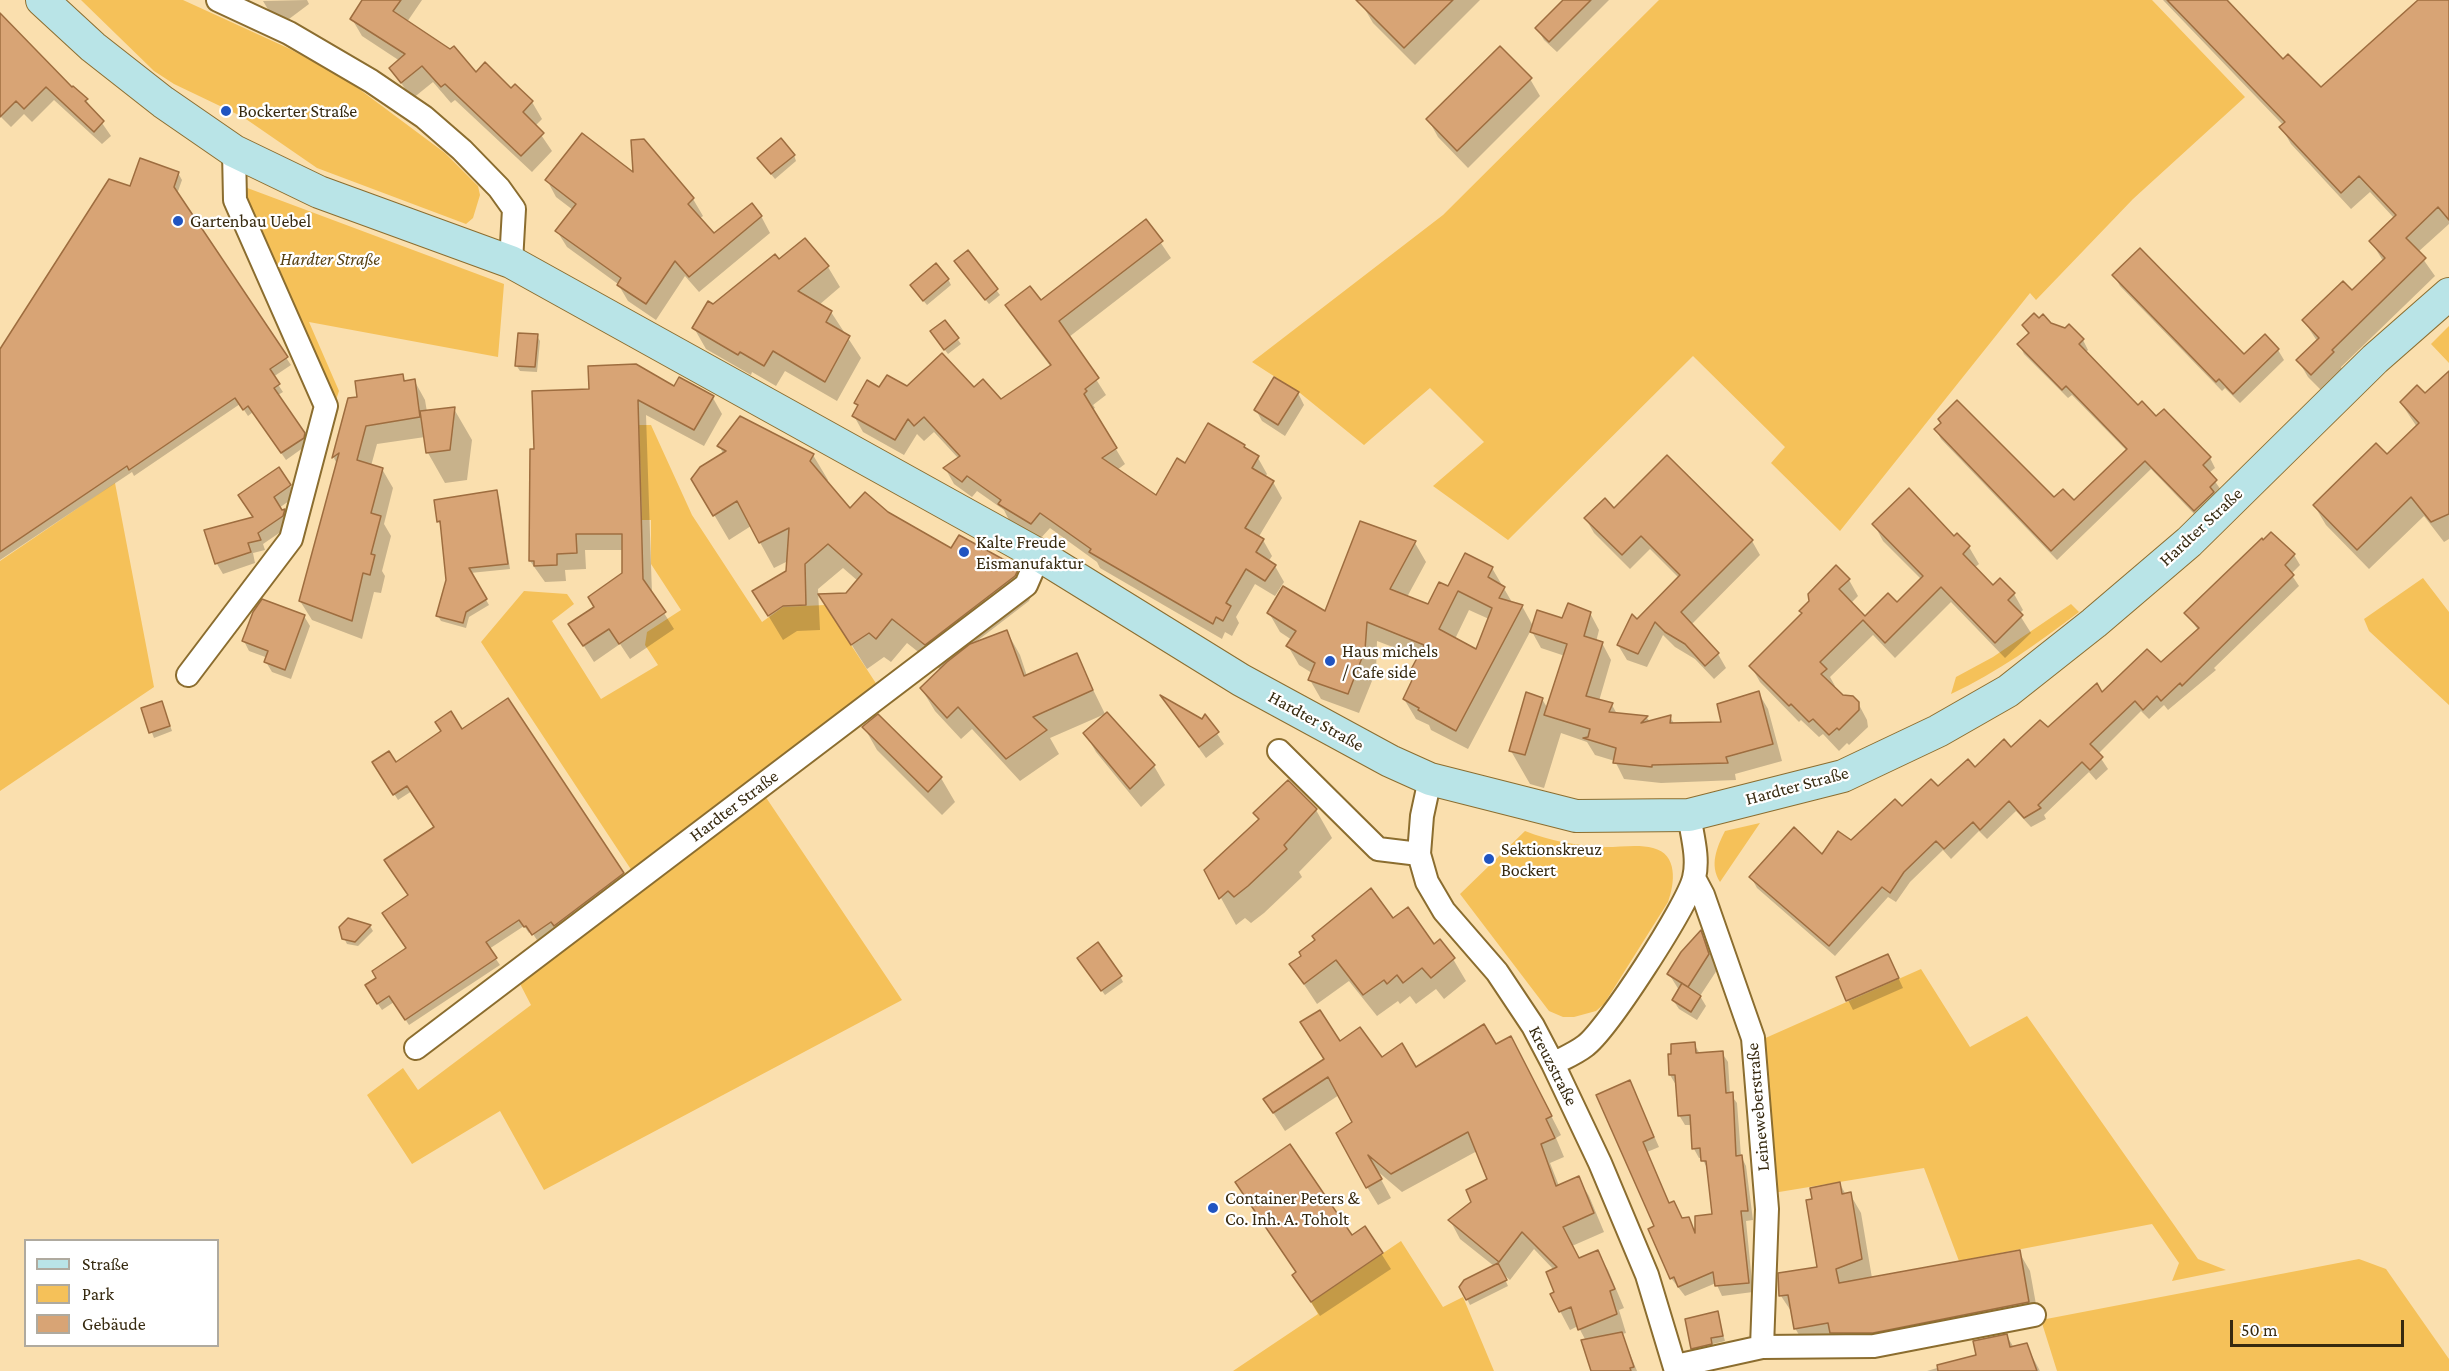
<!DOCTYPE html>
<html>
<head>
<meta charset="utf-8">
<style>
	body { margin:0 }
	#map { position:relative; width:2449px; height:1371px; overflow:hidden; background:#fadfae; font-family:"Crimson Pro",serif }
	canvas { display:block }
	.legend { position:absolute; left:24px; top:1239px; width:195px; height:108px; box-sizing:border-box; background:#fff; border:2px solid #afaa9f; margin:0; padding:8px 10px; list-style:none; font-size:18px; color:#372a10 }
	.legend li { display:flex; align-items:center; gap:12px; height:30px }
	.legend b { width:30px; border:2px solid #afaa9f }
	.scale { position:absolute; left:2230px; top:1320px; width:174px; height:27px; box-sizing:border-box; border:3px solid #372a10; border-top:0; padding-left:8px; font-size:18px; line-height:21px; white-space:nowrap; color:#372a10; -webkit-text-stroke:4px #fff; paint-order:stroke }
</style>
</head>
<body>
<div id="map">
<canvas width="2449" height="1371"></canvas>
<ul class="legend">
<li><b style="height:8px;background:#b9e4e7"></b>Straße</li>
<li><b style="height:16px;background:#f5c159"></b>Park</li>
<li><b style="height:16px;background:#d8a475"></b>Gebäude</li>
</ul>
<div class="scale">50 m</div>
</div>
<script>
const c = document.querySelector('canvas').getContext('2d');
c.lineJoin = 'round';
function paint(path, color) { c.fillStyle = color; c.fill(path, 'evenodd'); }
function stroke(path, color, width, dash) { c.strokeStyle = color; c.lineWidth = width; c.lineCap = dash ? 'butt' : 'round'; c.setLineDash(dash || []); c.stroke(path); }
function label(font, color, halo, rows, align = 'center') {
  c.font = font + ' "Crimson Pro",serif'; c.lineWidth = 4.5; c.setLineDash([]); c.textBaseline = 'middle'; c.strokeStyle = halo; c.fillStyle = color; for (const [text, x, y, turn = 0] of rows) {
    c.save(); c.translate(x, y); c.rotate((+turn || 0) * Math.PI / 180); c.textAlign = isNaN(turn) ? turn : align; if (halo) c.strokeText(text, 0, 0); c.fillText(text, 0, 0); c.restore();
  }
}
paint(new Path2D(`
	M81 0H183L290 49 347 80 445 153 478 186 480 195 473 218 466 224 317 168 243 117 174 84 154 71Z
	M1659 0H2152L2245 97 2133 199 2036 300 2030 293 1840 531 1771 463 1785 447 1693 356 1508 540 1433 486 1484 442 1430 388 1364 445 1300 393 1252 362 1443 215Z
	M242 186 504 284 498 357 309 322 339 391 334 406 243 203Z
	M2449 326V363L2431 344Z
	M639 425H651L692 515 762 622 783 607 825 605 879 688 634 874 481 642 524 591 567 594 574 604 552 621 601 699 658 665 645 645 647 632 681 610 651 564V520H642Z
	M115 483 154 687 0 791V561Z
	M2423 578 2449 612V705L2369 631 2364 619Z
	M2071 604 2079 612C2038 643 1998 672 1951 694L1956 677 1993 657Z
	M763 793 902 1000 544 1190 500 1111 412 1164 367 1095 403 1068 418 1090 531 1005 518 980Z
	M1760 823 1720 882C1709 865 1717 847 1725 831Z
	M1525 831C1549 841 1580 846 1606 847 1621 847 1639 844 1653 848 1678 854 1675 883 1668 902L1604 1004 1596 1011 1574 1017H1563L1549 1011 1460 894Z
	M1921 969 1970 1047 2027 1016 2198 1259 2226 1270 2172 1281 2179 1263 2152 1224 1959 1261 1924 1168 1773 1193 1761 1040Z
	M1401 1241 1443 1307 1463 1297 1494 1371H1233L1318 1314 1311 1302Z
	M2359 1259 2386 1269 2449 1359V1371H2057L2041 1320Z`), '#f5c159');
paint(new Path2D(`
	M307 0 309 4 289 19 269 11 263 1Z
	M364 0H422L407 22 476 74 532 102 542 119 535 126 552 151 532 172 455 100 451 103 433 82 412 99 391 68 400 61 362 36 352 19Z
	M1369 0H1480L1415 65 1373 23 1363 6Z
	M1565 0H1609L1557 52 1544 40 1537 28Z
	M2163 0H2225L2283 61 2321 89 2421 0H2446L2449 4V224L2418 252 2435 276 2341 367 2342 370 2321 390 2308 377 2298 360 2317 341 2304 321 2352 292 2383 261 2371 241 2394 218 2370 192 2351 209 2291 144 2281 127 2283 125Z
	M0 17 72 89 86 100 111 136 102 144 54 100 32 122 24 114 11 127 0 116Z
	M1530 79 1540 96 1468 168 1438 137 1428 119Z
	M643 140 693 199 703 216 699 219 714 235 761 216 770 233 699 292 685 276 656 320 628 301 618 284 567 247 557 231 573 210 556 197 547 180 635 176Z
	M794 155 796 161 775 179 762 163Z
	M178 173 182 180 177 194 291 365 273 377 283 392 278 395 304 433 308 441 307 445 286 460 253 412 248 416 240 404 134 476 132 472 0 560V354L131 188Z
	M1146 221 1171 258 1069 337 1106 395 1093 405 1095 408 1092 410 1125 464 1117 470 1156 497 1186 465 1244 446 1246 450 1258 458 1267 474 1265 477 1273 482 1282 498 1258 538 1263 540 1272 556 1268 562 1275 566 1284 582 1275 596 1255 584 1236 617 1239 623 1232 636 1225 632 1222 639 1100 568 1097 562 1050 528 1040 539 1009 520 1004 510 977 491 972 497 954 484 945 468 959 459 934 432 924 441 917 434 904 455 863 432 854 416 858 408 856 403 880 389 907 388 974 389 1001 400 1051 367 1016 321 1007 305 1041 302Z
	M967 252 1000 295 989 304 958 266Z
	M779 261 828 267 840 287 819 305 831 312 861 358 837 401 785 371 776 386 752 372 751 375 706 349 694 328 713 306Z
	M2114 275 2244 356 2265 336 2278 350 2284 360 2240 403 2225 388 2222 391 2120 286Z
	M948 279 951 285 927 305 911 286Z
	M2039 320 2083 340 2088 350 2085 353 2138 407 2210 458 2215 468 2209 473 2221 490 2200 520 2151 469 2057 560 1941 439 1936 430 2054 499 2074 502 2127 451 2072 395 2068 398 2024 354 2019 344 2029 335 2024 325Z
	M945 322 961 344 948 354 935 337Z
	M537 336 540 341 537 372 520 371 516 365Z
	M402 375 406 382 414 380 425 400 427 412 454 409 472 440 467 480 445 483 428 453 425 437 377 444 371 466 382 469 393 488 384 524 391 536 382 571 385 576 381 593 374 592 362 639 312 620 300 601 337 464 334 458 349 400 359 398Z
	M2449 381V539L2444 542 2424 516 2369 569 2326 525 2314 505 2387 457 2417 427 2401 403 2425 395Z
	M675 388 713 398 722 414 704 446 646 415 652 594 674 629 630 659 620 644 594 662 580 640 624 574 623 550H585L586 569 565 570 566 581 545 582 530 561 532 450H535L533 392Z
	M1298 393 1304 405 1285 436 1262 421 1256 410Z
	M719 446 813 455 828 480 826 482 850 510 887 513 952 550 1018 569 1032 594 1029 601 973 644 1007 632 1020 655 1027 676 1076 655 1105 714 1050 738 1059 754 1020 781 972 729 961 739 935 711 921 688 941 670 907 643 891 662 884 657 867 669 820 595 847 594 858 581 843 568 818 589 820 630 797 631 783 640 754 592 787 572 788 561 774 568 751 526 729 540 693 479 724 455Z
	M290 486 296 496 279 508 282 511H284L290 521 288 527 263 544 265 550 253 553 255 563 223 574 217 564 206 531 254 518 240 495Z
	M496 491 499 497 510 569 470 573 489 605 469 617 466 628 441 621 438 616 447 580 442 527 438 521Z
	M1614 510 1752 541 1760 555 1691 625 1718 654 1726 668 1714 679 1695 659 1675 647 1663 635 1647 667 1627 660 1618 645 1637 621 1679 578 1650 549 1630 569 1594 533 1586 519Z
	M1874 524 1954 538 1957 535 1969 547 1979 564 1974 568 1993 587 2014 594 2023 610 2019 614 2031 633 2005 658 1951 602 1895 658 1873 635 1830 677 1835 686 1833 688 1843 697 1858 703 1867 720 1868 727 1849 745 1847 743 1839 751 1823 734 1819 737 1801 720 1799 722 1760 682 1751 666 1849 580 1858 596 1851 603 1865 618 1896 604 1921 579 1883 541Z
	M2271 534 2294 555 2300 565 2291 574 2299 586 2214 668 2216 670 2168 710 2164 705 2149 719 2141 711 2098 754 2108 769 2096 780 2089 772 2044 815 2046 819 2031 827 2016 811 1987 839 1979 831 1951 859 1943 850 1910 882 1896 902 1888 897 1835 956 1757 888 1751 877 1822 857 1851 842 1902 808 2048 729 2102 694 2161 664 2198 630 2186 613Z
	M1415 543 1426 562 1407 597 1429 606 1449 588 1492 568 1513 604 1522 606 1533 626 1590 613 1599 630 1596 642 1602 643 1611 660 1599 701 1612 705 1617 714 1647 718 1650 722 1670 717 1675 725 1722 723 1758 692 1768 709 1782 761 1735 774 1736 780 1661 783 1624 779 1615 761 1595 755 1587 742 1561 733 1544 788 1530 784 1511 751 1542 699 1548 709 1565 656 1541 648 1531 630 1468 749 1431 730 1429 725 1416 719 1404 699 1414 679 1410 673 1419 657 1377 641 1376 671 1359 713 1321 699 1310 680 1312 673 1299 665 1288 646 1292 640 1280 632 1269 613 1326 614ZM1469 610 1489 619 1477 652 1455 639Z
	M304 616 310 626 291 679 272 672 266 662 268 658 249 651 244 641Z
	M507 700 626 880 559 932 556 927 537 940 531 931 529 933 524 926 489 949 500 965 409 1025 394 1002 382 1010 370 992 378 979 408 949 409 895 436 827 412 791 398 800 374 762 396 764 461 731Z
	M1164 700 1202 722 1205 716 1224 744 1206 758Z
	M164 708 172 731 154 738 143 709Z
	M1106 714 1154 766 1165 785 1141 807 1096 752 1085 733Z
	M878 716 941 778 955 802 942 815 877 750 864 727Z
	M1288 782 1316 810 1332 838 1299 872 1302 877 1264 913 1251 923 1245 918 1236 925 1206 871 1259 821 1255 814Z
	M1393 920 1453 959 1466 981 1444 999 1436 989 1416 1004 1410 996 1400 1004 1398 1001 1377 1016 1349 981 1317 1004 1291 965Z
	M370 926 373 931 358 946 347 944 344 938Z
	M1701 933 1709 947 1717 970 1700 996 1706 1006 1697 1020 1679 1009 1673 1000 1679 990 1669 974Z
	M1082 964 1120 976 1123 982 1105 995Z
	M1893 966 1903 988 1853 1010 1848 1000Z
	M1302 1023 1339 1044 1416 1069 1495 1046 1511 1038 1561 1135 1556 1138 1564 1157 1550 1163 1559 1186 1578 1178 1589 1196 1604 1232 1572 1246 1579 1259 1597 1252 1608 1270 1624 1308 1619 1310 1626 1333 1622 1334 1637 1371H1593L1586 1341 1578 1326 1570 1330 1560 1311 1554 1270 1534 1249 1510 1280 1502 1273 1508 1286 1470 1305 1461 1287 1494 1266 1460 1239 1450 1220 1473 1202 1489 1180 1477 1151 1402 1192 1376 1170 1391 1198 1378 1205 1367 1187 1354 1122 1339 1095 1285 1131 1265 1100 1325 1060Z
	M1694 1044 1700 1054 1722 1053 1728 1062 1730 1094 1737 1103 1741 1156 1746 1166 1753 1220 1746 1221 1753 1292 1722 1296 1716 1283 1685 1296 1671 1278 1656 1227 1630 1082 1659 1147 1647 1152 1670 1205 1674 1203 1683 1219H1688L1697 1236 1714 1215 1708 1170 1702 1158H1699L1694 1149 1692 1125H1685L1679 1115 1676 1085 1670 1075Z
	M1840 1184 1846 1195 1850 1194 1861 1213 1872 1278 2019 1252 2030 1271 2039 1321 1806 1347 1795 1328 1793 1314 1781 1296 1819 1269 1813 1201Z
	M1365 1228 1391 1269 1320 1316 1303 1290 1297 1273Z
	M1717 1313 1725 1341 1713 1344 1714 1349 1696 1353 1693 1348Z
	M2007 1336 2014 1348 2026 1345 2040 1371H1927L1978 1356Z`), '#0003');
const building = new Path2D(`
	M362 0H401L393 11 450 49 454 46 476 72 485 62 511 88 515 84 533 101 523 112 544 133 521 156 445 84 441 87 422 66 401 83 389 68 405 54 350 19Z
	M1356 0H1453L1404 48Z
	M1563 0H1591L1549 42 1535 28Z
	M2167 0H2227L2283 59 2288 54 2321 87 2418 0H2449V220L2438 207 2406 238 2426 258 2332 350 2334 352 2311 375 2296 360 2319 338 2302 320 2343 281 2352 290 2385 258 2369 241 2396 215 2359 176 2341 193 2279 127 2285 122Z
	M0 13 72 87 73 86 88 99 85 101 104 121 94 132 46 87 24 109 16 101 0 117Z
	M1500 46 1532 78 1457 151 1426 119Z
	M582 133 633 172 631 140 644 139 694 198 688 204 714 233 752 203 762 216 689 277 675 261 646 304 617 285 621 278 555 231 576 204 545 180Z
	M781 138 795 155 771 174 757 158Z
	M140 158 179 172 174 187 288 357 270 369 280 384 274 388 305 433 304 438 281 453 248 406 243 410 235 398 129 470 127 466 0 552V349L109 179 130 186Z
	M1146 219 1163 241 1059 321 1099 378 1085 389 1087 391 1084 394 1117 448 1102 458 1156 495 1177 458 1185 463 1208 423 1245 445 1244 447 1259 456 1252 468 1274 481 1245 528 1264 539 1256 552 1276 565 1265 581 1246 569 1226 603 1231 606 1223 621 1216 617 1213 624 1089 552 1091 549 1040 513 1031 524 998 504 1001 500 967 476 962 482 943 468 960 456 924 417 914 426 908 419 895 440 852 416 858 405 854 403 867 380 879 387 887 375 907 386 942 353 974 387 983 379 1001 399 1051 365 1005 305 1030 286 1041 300Z
	M805 238 829 266 798 291 832 311 826 322 850 336 825 382 773 351 764 366 740 352 738 355 692 328 708 301 713 304 775 254 779 259Z
	M2140 248 2244 354 2265 334 2279 349 2233 394 2219 379 2216 382 2112 275Z
	M968 250 998 289 985 300 954 261Z
	M936 263 949 279 923 301 910 285Z
	M2034 313 2039 318 2043 314 2051 323 2065 328 2069 324 2084 339 2079 344 2138 405 2142 401 2156 416 2164 409 2211 457 2203 465 2217 480 2210 487 2214 492 2194 511 2145 461 2051 551 1934 429 1941 423 1938 419 1957 400 2054 497 2063 489 2074 500 2127 449 2066 386 2062 390 2017 344 2029 333 2022 325Z
	M945 320 959 338 944 350 930 331Z
	M518 333 538 334 535 367 515 366Z
	M636 364 674 386 679 377 714 396 694 430 638 400 643 579 666 612 619 644 609 629 583 646 568 624 594 607 588 597 622 573V534H576L577 553 557 554V565L534 566V561H529L530 449H534L532 391 589 389 588 366Z
	M2449 371V514L2431 522 2411 497 2357 550 2313 505 2376 443 2387 454 2419 423 2400 402 2417 385 2425 393Z
	M403 374 404 381 415 379 420 417 366 426 357 460 383 468 371 513 381 516 371 554 375 555 370 575 363 573 352 621 299 601 339 453 332 458 348 398 357 397 355 381Z
	M1274 377 1299 392 1278 425 1254 410Z
	M455 407 450 450 426 453 420 411Z
	M740 416 814 454 810 461 850 508 865 492 888 512 951 548 959 535 1019 568 1015 576 925 645 892 619 876 639 869 633 851 645 818 594 846 593 862 574 828 544 805 564 806 605 783 606 768 616 752 591 786 571 789 528 759 543 737 501 713 516 691 479 700 467 726 451 717 446Z
	M1667 455 1753 540 1681 612 1719 653 1705 666 1685 644 1665 632 1655 622 1638 654 1617 645 1632 614 1637 619 1680 575 1641 536 1622 555 1584 518 1605 498 1614 508Z
	M279 467 291 485 274 497 282 510 285 509 283 516 258 533 261 540 248 543 251 552 215 564 204 530 253 517 238 495Z
	M1909 488 1954 536 1957 533 1970 546 1963 554 1993 585 2000 578 2015 593 2008 600 2023 615 1995 643 1941 587 1885 643 1863 620 1820 662 1827 669 1821 674 1843 695 1853 696 1859 702V710L1839 730 1837 728 1829 735 1813 719 1809 722 1791 704 1789 706 1749 666 1802 613 1799 611 1809 601 1808 594 1836 565 1850 579 1839 589 1865 616 1888 593 1897 602 1923 576 1872 524Z
	M497 490 508 564 469 568 487 599 466 612 463 623 436 616 446 580 440 521 437 522 434 500Z
	M1360 521 1416 541 1390 589 1428 604 1439 582 1448 586 1465 553 1493 567 1488 577 1505 587 1499 598 1523 605 1456 731 1418 710 1419 708 1403 699 1414 676 1409 673 1424 645 1367 622 1365 650 1348 694 1308 680 1315 663 1286 646 1296 631 1267 613 1283 586 1325 611ZM1458 591 1492 608 1476 649 1439 629Z
	M2271 532 2295 554 2285 565 2294 575 2182 686 2180 683 2161 701 2157 696 2143 710 2135 701 2090 744 2103 757 2090 770 2082 762 2038 805 2041 808 2024 818 2009 801 1980 830 1973 822 1944 849 1936 841 1904 872 1890 893 1882 887 1829 946 1749 877 1794 827 1822 854 1838 831 1851 840 1895 799 1902 806 1931 779 1938 786 1968 759 1975 767 2004 739 2011 747 2040 720 2048 727 2097 683 2102 692 2147 649 2161 662 2199 628 2184 613 2262 538 2263 540Z
	M262 599 305 615 285 670 264 662 268 651 242 641 253 612Z
	M1568 603 1591 612 1584 636 1603 642 1586 696 1613 703 1609 712 1648 716 1641 723 1671 715 1670 723 1721 722 1717 704 1759 691 1773 744 1726 757 1728 763 1652 765V767L1613 763 1616 748 1583 738 1588 737 1590 729 1544 715 1567 644 1530 632 1537 610 1562 618Z
	M1007 630 1024 676 1077 653 1093 690 1033 717 1047 730 1006 759 958 707 947 718 920 688 947 662 970 644Z
	M1526 692 1543 698 1525 755 1509 751Z
	M1160 695 1202 719 1205 714 1219 732 1199 747Z
	M508 698 624 873 554 926 551 922 532 935 526 926 524 927 519 920 486 942 497 958 405 1020 389 996 377 1004 365 985 376 978 372 971 406 948 382 913 408 895 384 860 434 827 407 786 393 795 372 762 389 751 396 762 441 731 435 722 451 711 462 729Z
	M162 701 170 726 149 733 141 708Z
	M1107 712 1155 765 1130 789 1083 733Z
	M878 714 942 777 928 792 862 727Z
	M1288 780 1317 809 1284 845 1287 849 1248 886 1234 897 1228 891 1219 899 1204 870 1259 819 1253 813Z
	M1371 888 1393 918 1408 907 1434 944 1440 939 1455 958 1431 978 1422 968 1403 983 1397 975 1387 984 1384 980 1363 995 1336 960 1304 984 1289 964 1301 956 1299 952 1315 940 1312 936Z
	M348 918 371 925 355 942 342 939 339 927Z
	M1701 930 1709 954 1688 987 1667 974 1681 952Z
	M1098 942 1122 976 1101 991 1077 958Z
	M1888 954 1899 978 1846 1001 1836 977Z
	M1682 983 1701 996 1691 1012 1672 1000Z
	M1320 1010 1340 1041 1360 1027 1382 1057 1402 1043 1416 1067 1484 1024 1496 1044 1511 1036 1552 1116 1546 1119 1555 1138 1541 1144 1556 1186 1579 1176 1594 1213 1563 1227 1579 1258 1598 1250 1615 1289 1610 1291 1617 1314 1578 1330 1571 1307 1559 1312 1550 1294 1554 1292 1546 1272 1557 1267 1522 1232 1499 1262 1448 1220 1471 1202 1466 1190 1487 1179 1468 1132 1391 1174 1368 1155 1382 1179 1366 1188 1336 1133 1352 1122 1328 1077 1273 1113 1263 1099 1324 1059 1300 1022Z
	M1695 1042 1696 1053 1723 1051 1726 1093 1733 1092 1736 1156 1742 1155 1748 1211H1741L1749 1283 1715 1286 1713 1272 1678 1287 1674 1277 1670 1279 1648 1229 1654 1226 1596 1095 1630 1080 1654 1137 1643 1142 1669 1203 1674 1201 1682 1218 1689 1217 1695 1233V1216L1712 1214 1706 1161H1701L1700 1148 1692 1149 1690 1115 1678 1116 1675 1075H1669L1668 1054H1671V1044Z
	M1290 1144 1352 1235 1365 1226 1383 1253 1311 1302 1292 1275 1296 1272 1235 1182Z
	M1840 1182 1842 1194 1851 1192 1862 1259 1836 1269 1839 1283 2020 1250 2029 1302 1873 1333H1830L1828 1323 1794 1329 1788 1295 1779 1296 1778 1273 1817 1267 1806 1200 1812 1199 1810 1188Z
	M1498 1263 1507 1280 1466 1300 1459 1287 1464 1280Z
	M1718 1311 1723 1336 1711 1338 1712 1344 1691 1349 1685 1319Z
	M1622 1332 1634 1367 1630 1368 1631 1371H1591L1581 1340Z
	M2007 1334 2010 1347 2027 1343 2037 1371H1938L1937 1365 1976 1355 1973 1341Z`);
paint(building, '#d8a475');
stroke(building, '#9e6d3f', 1.5);
const minor = new Path2D(`
	M218 0 289 33 371 81 424 117 462 150 499 188 514 209 511 262
	M188 675 291 539 326 406 235 200 234 151
	M1279 751 1378 849 1419 854
	M1430 779 1422 816 1419 854 1427 882 1444 911 1497 972 1533 1026 1553 1064 1600 1163 1647 1275 1676 1371
	M1694 878 1703 895 1753 1038 1767 1209 1762 1347
	M416 1048 1026 585 1039 555
	M1553 1064C1564 1058 1576 1053 1585 1046 1607 1030 1688 905 1694 878 1699 858 1692 835 1689 815
	M1676 1366 1762 1347 1874 1346 2034 1315`);
const secondary = new Path2D(`
	M42 0 93 47 163 102 234 151 319 192 511 262 1039 555 1241 680 1390 761 1430 779 1576 816 1689 815 1843 776 1938 731 2008 691 2094 623 2189 542 2375 359 2449 294`);
stroke(minor, '#8b6d2f', 26);
stroke(secondary, '#8b6d2f', 34);
stroke(minor, '#fff', 22);
stroke(secondary, '#b9e4e7', 32);
for (const [x, y, r, color] of [
	[226,111,6,"#2054c1"],
	[178,221,6,"#2054c1"],
	[964,552,6,"#2054c1"],
	[1330,661,6,"#2054c1"],
	[1489,859,6,"#2054c1"],
	[1213,1208,6,"#2054c1"]
]) { const dot = new Path2D(); dot.arc(x, y, r, 0, 2 * Math.PI); c.fillStyle = color; c.fill(dot); stroke(dot, '#fff', 2); }
label('18px', '#372a10', '#fff', [
	["Bockerter Straße",238,111],
	["Gartenbau Uebel",190,221],
	["Kalte Freude",976,542],
	["Eismanufaktur",976,563],
	["Haus michels",1342,651],
	["/ Cafe side",1342,672],
	["Sektionskreuz",1501,849],
	["Bockert",1501,870],
	["Container Peters &",1225,1198],
	["Co. Inh. A. Toholt",1225,1219]
], 'left');
label('italic 18px', '#584214', '#fff', [
	["Hardter Straße",330,259]
]);
label('18px', '#372a10', '#fff', [
	["Hardter Straße",2201,527,-43],
	["Hardter Straße",1316,721,29],
	["Hardter Straße",1797,786,-15],
	["Hardter Straße",734,806,-37],
	["Kreuzstraße",1553,1066,63],
	["Leineweberstraße",1758,1107,-95]
]);
</script>
</body>
</html>
